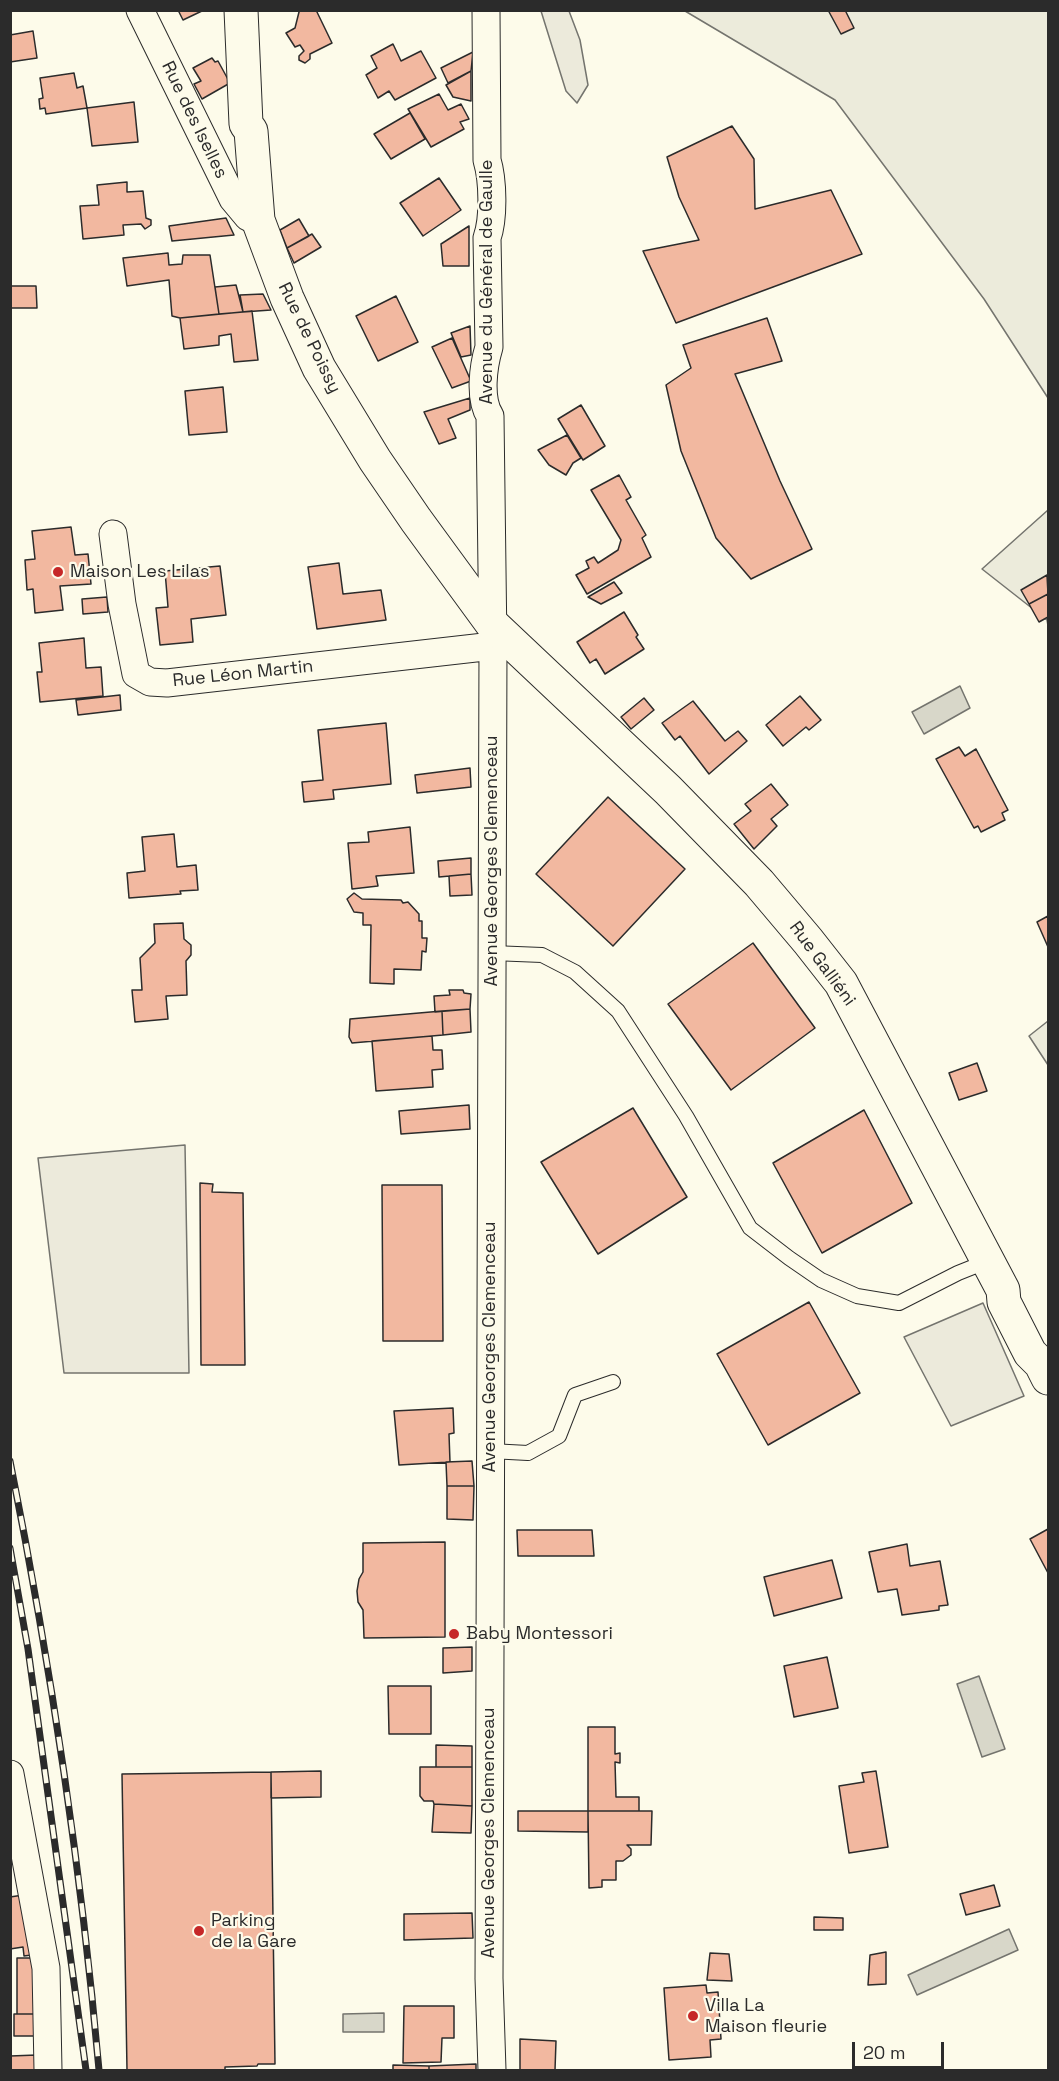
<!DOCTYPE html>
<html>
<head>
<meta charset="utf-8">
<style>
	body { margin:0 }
	#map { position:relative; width:1059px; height:2081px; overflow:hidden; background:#fdfbea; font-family:"Space Grotesk",sans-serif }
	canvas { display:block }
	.frame { position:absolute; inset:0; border:12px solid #2b2b2b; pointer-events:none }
	.scale { position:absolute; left:852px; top:2042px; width:92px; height:27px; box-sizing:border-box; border:3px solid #2b2b2b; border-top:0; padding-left:8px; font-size:18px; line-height:21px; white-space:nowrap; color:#2b2b2b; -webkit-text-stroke:4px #fdfbea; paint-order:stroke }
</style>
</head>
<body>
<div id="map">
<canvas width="1059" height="2081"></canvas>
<div class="frame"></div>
<div class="scale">20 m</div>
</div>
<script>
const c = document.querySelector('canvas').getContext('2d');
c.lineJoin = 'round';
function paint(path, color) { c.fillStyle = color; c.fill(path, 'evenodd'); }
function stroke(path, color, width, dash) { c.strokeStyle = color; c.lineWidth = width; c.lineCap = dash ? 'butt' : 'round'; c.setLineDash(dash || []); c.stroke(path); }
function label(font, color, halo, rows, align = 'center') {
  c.font = font + ' "Space Grotesk",sans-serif'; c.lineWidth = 4.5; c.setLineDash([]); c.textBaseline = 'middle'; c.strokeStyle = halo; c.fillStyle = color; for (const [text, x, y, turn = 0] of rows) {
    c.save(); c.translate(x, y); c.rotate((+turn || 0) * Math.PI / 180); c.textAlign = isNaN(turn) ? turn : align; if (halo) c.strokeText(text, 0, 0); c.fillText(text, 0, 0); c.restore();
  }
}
const green = new Path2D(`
	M685 11H1048V398L984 299 835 100Z
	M1048 510V626L1047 620 982 569Z
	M1048 1021V1065L1029 1036Z`);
paint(green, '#ecebdb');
stroke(green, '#74746e', 1.5);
const parking = new Path2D(`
	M541 11H569L580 40 588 85 577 103 566 91Z
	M185 1145 189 1373H64L38 1158Z
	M983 1303 1024 1396 951 1426 904 1337Z`);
paint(parking, '#eceadb');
stroke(parking, '#74746e', 1.5);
const water = new Path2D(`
	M960 686 970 708 924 734 912 712Z
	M979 1676 1005 1749 982 1757 957 1684Z
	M1009 1929 1018 1950 917 1995 908 1975Z
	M384 2013V2032H343V2014Z`);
paint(water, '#d8d7c9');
stroke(water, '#74746e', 1.5);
const building = new Path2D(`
	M178 10H204L183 20Z
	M302 10H316L332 43 310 54V59L305 63 299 60V56L304 51 300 45 295 47 286 33 295 28 299 12Z
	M828 10H845L854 28 841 34Z
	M33 31 37 58 10 62V35Z
	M393 44 401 61 421 51 436 78 395 100 389 91 378 98 366 75 377 68 371 56Z
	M473 52 471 71 448 83 441 68Z
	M212 58 215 62 218 61 230 83 202 99 194 84 201 81 193 68Z
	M471 71V101L453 97 446 85Z
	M74 73 77 88 83 86 87 108 46 114 45 108 40 109 39 99 43 98 40 78Z
	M439 94 448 110 461 104 469 119 460 122 464 129 431 147 408 109Z
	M134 102 138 142 92 146 87 108Z
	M410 113 425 139 391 159 374 134Z
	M732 126 754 159 755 209 831 190 862 254 676 323 643 251 699 240 679 197 667 157Z
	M439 178 461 210 423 236 400 203Z
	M127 182V192L143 191 146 218 151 220V225L145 229 141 224 123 225 124 235 83 239 80 206 99 205 97 185Z
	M226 218 234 235 172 241 169 226Z
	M299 219 309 236 287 248 280 230Z
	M469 226V266H443L441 244Z
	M312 234 321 247 294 263 287 248Z
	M168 253 169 265 182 264 183 255H210L219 314 180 318 172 316 169 280 127 286 123 258Z
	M236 285 243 312 219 314 215 287Z
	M10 286H36L37 308H10Z
	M263 294 271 310 243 312 240 295Z
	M396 296 418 342 378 361 356 316Z
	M252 311 258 360 234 362 231 334 219 336V345L184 349 180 318Z
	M767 318 782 361 735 374 780 481 812 549 751 579 716 538 681 451 666 385 691 368 683 345Z
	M470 326 471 355 461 357 451 333Z
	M452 338 471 381 452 388 432 347Z
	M223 387 227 432 189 435 185 391Z
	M470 398V410L448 419 456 438 439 444 424 412Z
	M581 405 605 446 583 460 558 419Z
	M567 435 581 458 573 463 566 475 549 465 538 450Z
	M619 475 631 497 626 500 646 535 642 538 651 557 587 594 576 575 589 568 586 561 594 557 598 563 618 550 621 540 591 490Z
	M71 527 75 555 88 554 91 584 60 586 63 610 35 613 33 589 27 590 25 560 35 559 32 531Z
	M339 563 343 594 381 590 386 620 317 629 308 567Z
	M220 566 226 615 191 619 193 642 160 645 156 608 168 607 165 571Z
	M1047 575 1048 594 1029 604 1021 590Z
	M614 582 622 593 601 604 588 597Z
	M1048 594V617L1039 622 1029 604Z
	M107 597 108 612 83 614 82 599Z
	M624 612 638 635 636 637 644 649 605 674 596 659 590 663 577 642Z
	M84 638 86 668 101 667 103 696 40 702 37 672H42L39 643Z
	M120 695 121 710 78 715 76 700Z
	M800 696 821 720 809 730 806 727 783 746 766 725Z
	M644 698 654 710 631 729 621 717Z
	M693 701 725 741 738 731 747 741 709 774 680 736 675 740 662 723Z
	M386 723 391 784 333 790 334 799 304 802 302 782 323 780 318 730Z
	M959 747 965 756 976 749 1008 810 1002 813 1005 820 981 832 978 826 974 828 936 759Z
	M470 768 471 787 417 793 415 775Z
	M771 784 788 805 771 819 777 826 754 849 734 824 751 811 745 804Z
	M608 797 685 869 613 946 536 874Z
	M410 827 414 873 376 876 378 886 352 889 348 843 369 842 368 832Z
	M174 834 177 867 196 865 198 890 180 891 181 894 129 898 127 873 145 871 142 837Z
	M471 858V874L439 877 438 861Z
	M471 874 472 895 450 896 449 876Z
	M354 893 362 899 401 900 403 903 408 902 419 914V921H422V938H427L426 952 422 951 421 970 394 969V984L370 983 371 925H363V913L354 912 347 899Z
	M1048 916V947L1037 922Z
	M183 923 184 939 191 945V955L186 961 187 995 166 996 168 1019 135 1022 132 990H142L140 958 155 943 154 924Z
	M753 943 815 1028 731 1090 668 1004Z
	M449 990H463L464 993 471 994 470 1009 435 1012 434 996 450 995Z
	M470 1009 471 1032 443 1035 442 1011Z
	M442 1011 443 1035 352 1043 349 1037 350 1019Z
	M432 1036 433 1050H442L443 1069 432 1070 433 1087 376 1091 372 1041Z
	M977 1063 987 1091 959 1100 949 1073Z
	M469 1105 470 1129 401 1134 399 1111Z
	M633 1108 687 1197 598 1254 541 1162Z
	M864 1110 912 1203 822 1253 773 1163Z
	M200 1183 213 1184 212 1192 243 1193 245 1365H201Z
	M382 1185H442L443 1341H383Z
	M809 1302 860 1393 768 1445 717 1354Z
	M453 1408 454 1433 449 1434 450 1462 399 1465 394 1411Z
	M472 1461 474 1486H447L446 1462Z
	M447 1486H474L473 1520 447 1519Z
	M1048 1529V1573L1030 1539Z
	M517 1530H592L594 1556H518Z
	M445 1542V1637L364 1638 363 1610 358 1602 357 1591 359 1579 363 1572V1543Z
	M907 1544 910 1566 940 1561 948 1605 939 1606V1610L902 1615 897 1589 878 1592 869 1552Z
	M832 1560 842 1598 774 1616 764 1577Z
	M472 1647V1671L443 1673V1648Z
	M827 1657 838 1708 794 1717 784 1666Z
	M388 1686H431V1734H389Z
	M588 1727H615V1754L620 1753V1763L615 1762 616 1797H639V1811H588Z
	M436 1745 472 1746V1767H436Z
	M420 1767H472V1806L434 1804 433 1801H424L420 1796Z
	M321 1771V1797L271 1798V1772Z
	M876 1771 888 1847 849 1853 839 1786 864 1782 862 1773Z
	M271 1772 275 2064H258L257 2066 225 2067V2070H127L122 1774Z
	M434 1804 472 1806 471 1833 432 1832Z
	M518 1811H588V1832L518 1831Z
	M588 1811H652L651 1845H627L631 1849V1855L623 1861H616V1880H602V1887L589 1888Z
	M994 1885 1000 1906 966 1915 960 1894Z
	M30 1894 39 1954 24 1956 23 1947 10 1949V1897Z
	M472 1913 473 1938 404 1940V1914Z
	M814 1917 843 1918V1930H814Z
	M886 1952V1984L868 1985 870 1955Z
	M710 1953 729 1954 732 1981 707 1980Z
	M17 1958H37L38 2014H17Z
	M706 1985 707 1993 718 1992 721 2039 710 2040 711 2057 669 2060 664 1988Z
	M404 2006H454V2038H442L441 2062 403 2063Z
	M14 2014H38L39 2036H14Z
	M520 2039 556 2041 555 2070H520Z
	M37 2055 40 2070H10V2056Z
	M476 2064V2070H429V2066Z
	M393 2065 429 2066V2070H393Z`);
paint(building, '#f2b8a0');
stroke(building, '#2b2b2b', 1.5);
const lane = new Path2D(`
	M492 953 542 955 575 972 618 1011 686 1116 750 1228 789 1258 821 1280 857 1296 899 1303 958 1273 988 1261
	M490 1451 528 1453 559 1436 575 1395 613 1382`);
const street = new Path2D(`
	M140 10 233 199 248 217 258 220
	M486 10 487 160C493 180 494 218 487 238L489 347C483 367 479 399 490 416L493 646 489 1978 492 2070
	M113 534 122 604 136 674 150 682 167 683 493 646
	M10 1774 46 1968 48 2070`);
const secondary = new Path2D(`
	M241 10 246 124 251 131 258 220 287 298 319 368 375 460 416 520 492 624 668 790 759 883 808 941 841 983 1003 1290 1004 1302 1030 1353 1041 1364 1048 1378`);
stroke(lane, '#2b2b2b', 16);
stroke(street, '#2b2b2b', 29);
stroke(secondary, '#2b2b2b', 35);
stroke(lane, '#fdfbea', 14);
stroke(street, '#fdfbea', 27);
stroke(secondary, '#fdfbea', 33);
const rail = new Path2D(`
	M10 1461C50 1662 81 1866 99 2070
	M10 1548 28 1649 86 2070`);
stroke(rail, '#2b2b2b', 7);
stroke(rail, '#fdfbea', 4.5, [14]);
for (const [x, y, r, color] of [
	[58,572,6,"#c62828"],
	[454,1634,6,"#c62828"],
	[199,1931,6,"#c62828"],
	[693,2016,6,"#c62828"]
]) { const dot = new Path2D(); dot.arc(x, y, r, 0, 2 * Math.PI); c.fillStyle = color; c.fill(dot); stroke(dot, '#fdfbea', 2); }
label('18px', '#2b2b2b', '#fdfbea', [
	["Rue des Iselles",194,120,64],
	["Avenue du Général de Gaulle",487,282,-90],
	["Rue de Poissy",309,338,64],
	["Rue Léon Martin",243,674,-6],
	["Avenue Georges Clemenceau",492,861,-90],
	["Rue Galliéni",822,964,54],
	["Avenue Georges Clemenceau",490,1347,-90],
	["Avenue Georges Clemenceau",489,1833,-90]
]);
label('18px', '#2b2b2b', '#fdfbea', [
	["Maison Les Lilas",70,572],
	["Baby Montessori",466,1634],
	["Parking",211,1921],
	["de la Gare",211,1942],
	["Villa La",705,2006],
	["Maison fleurie",705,2027]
], 'left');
</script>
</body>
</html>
